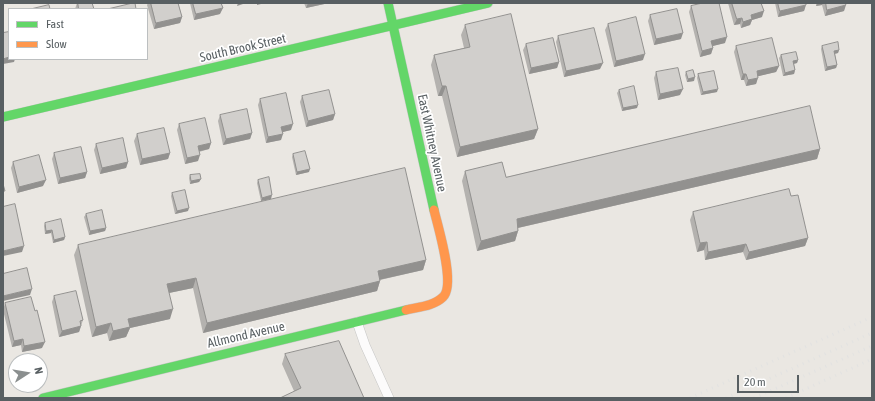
<!DOCTYPE html>
<html>
<head>
<meta charset="utf-8">
<style>
	body { margin:0 }
	#map { position:relative; width:875px; height:401px; overflow:hidden; background:#eae7e2; font-family:"Asap Condensed",sans-serif }
	canvas { display:block }
	.frame { position:absolute; inset:0; border:4px solid #585f62; pointer-events:none }
	.legend { position:absolute; left:8px; top:8px; width:140px; height:52px; box-sizing:border-box; background:#fff; border:1px solid #bcbfc0; margin:0; padding:5px 7px; list-style:none; font-size:12px; color:#585f62 }
	.legend li { display:flex; align-items:center; gap:8px; height:20px }
	.legend b { width:20px; border:1px solid #bcbfc0 }
	.north { position:absolute; left:8px; top:353px; width:40px; height:40px; box-sizing:border-box; background:#fff; border:1px solid #bcbfc0; border-radius:50%; rotate:78deg; font-size:11px; font-weight:700; line-height:16px; text-align:center; color:#585f62 }
	.north::after { content:''; display:block; margin:auto; width:14px; height:18px; background:#8b8f8f; clip-path:polygon(50% 0,100% 100%,50% 72%,0 100%) }
	.scale { position:absolute; left:737px; top:375px; width:62px; height:18px; box-sizing:border-box; border:2px solid #585f62; border-top:0; padding-left:5px; font-size:12px; line-height:14px; white-space:nowrap; color:#585f62; -webkit-text-stroke:3px #fff; paint-order:stroke }
</style>
</head>
<body>
<div id="map">
<canvas width="875" height="401"></canvas>
<div class="frame"></div>
<ul class="legend">
<li><b style="height:5px;background:#63d668"></b>Fast</li>
<li><b style="height:5px;background:#ff974d"></b>Slow</li>
</ul>
<div class="north">N</div>
<div class="scale">20 m</div>
</div>
<script>
const c = document.querySelector('canvas').getContext('2d');
c.lineJoin = 'round';
function stroke(path, color, width, dash) { c.strokeStyle = color; c.lineWidth = width; c.lineCap = dash ? 'butt' : 'round'; c.setLineDash(dash || []); c.stroke(path); }
function paint(path, color) { c.fillStyle = color; c.fill(path, 'evenodd'); }
function label(font, color, halo, rows, align = 'center') {
  c.font = font + ' "Asap Condensed",sans-serif'; c.lineWidth = 3.5; c.setLineDash([]); c.textBaseline = 'middle'; c.strokeStyle = halo; c.fillStyle = color; for (const [text, x, y, turn = 0] of rows) {
    c.save(); c.translate(x, y); c.rotate((+turn || 0) * Math.PI / 180); c.textAlign = isNaN(turn) ? turn : align; if (halo) c.strokeText(text, 0, 0); c.fillText(text, 0, 0); c.restore();
  }
}
const lane = new Path2D(`
	M357 322 365 345 389 398`);
const fast = new Path2D(`
	M388 3 434 210
	M3 117 488 3
	M43 398 406 310`);
const slow = new Path2D(`
	M406 310C418 307 434 306 443 297 456 285 438 227 434 210`);
stroke(lane, '#c6c6c5', 10);
stroke(fast, '#c6c6c5', 10);
stroke(slow, '#c6c6c5', 10);
stroke(lane, '#fcfbfb', 9);
stroke(fast, '#63d668', 9);
stroke(slow, '#ff974d', 9);
stroke(new Path2D(`
	M690 398 872 317
	M726 398 872 333
	M754 398 872 346
	M786 398 872 359`), '#e2e2e1', 3, [1, 5]);
paint(new Path2D(`
	M77 3 94 9H75Z
	M148 3H178L182 17 180 23 154 29 147 5Z
	M190 3H221L220 14 194 20Z
	M304 3H329L306 8Z
	M728 3H761L762 17 752 20 750 25 741 28 740 24 734 25Z
	M775 3H806L804 11 778 17Z
	M816 3H845L844 11 825 16 822 5 816 6Z
	M691 6 725 43 712 46 713 48 711 54 700 57 689 12Z
	M650 15 681 39 654 45 648 21Z
	M608 24 643 60 614 67 605 30Z
	M465 25 538 129 534 139 457 157 442 96H438L431 65 434 55 464 48 461 35Z
	M558 36 600 69 564 77 556 42Z
	M526 44 559 62 557 68 529 74 523 50Z
	M736 46 779 66 776 72 758 76 756 84 746 86 744 80H741L734 52Z
	M822 46 839 50 838 53 835 54 837 65 836 68 825 71 821 49Z
	M781 55 798 60 797 63 794 64 795 70 794 74 783 76 779 58Z
	M656 72 680 95 658 100 654 78Z
	M686 72 694 81 687 82 685 75Z
	M698 74 717 92 701 95 697 78Z
	M619 90 637 108 622 111 617 93Z
	M302 96 335 114 333 120 306 127 300 102Z
	M260 99 291 130 282 132 281 140 266 143 258 105Z
	M220 115 252 133 250 139 223 145 218 121Z
	M179 124 211 143 209 149 199 152 198 161 185 164 177 130Z
	M137 134 170 153 168 159 140 165 134 141Z
	M96 144 128 162 126 168 100 174 94 150Z
	M820 149 817 159 518 228V231L515 241 477 251 462 181 465 171 506 177Z
	M54 153 87 172 85 178 58 184 52 159Z
	M293 154 309 172 296 175 292 157Z
	M13 162 43 186 17 193 11 168Z
	M190 175 201 179 199 182 190 184 189 178Z
	M258 180 271 199 261 201 257 183Z
	M172 193 188 211 175 214 171 196Z
	M791 196 808 238 805 246 746 260 743 252 705 260 704 250 697 252 690 220 693 212Z
	M86 214 106 228 105 231 89 235 84 217Z
	M45 223 65 237 64 240 53 243 51 233 45 234 44 226Z
	M78 245 426 260 423 270 380 280V281L377 291 203 333 193 288 169 293 170 319 130 328 126 337 109 341 107 333 92 337 74 255Z
	M54 296 83 320 79 332 59 337 52 302Z
	M5 303 42 348 22 352 21 345 12 347 3 310Z
	M285 354 364 398 294 391 282 364Z`), '#b4b2af');
paint(new Path2D(`
	M238 3H246L237 6Z
	M257 3H265L257 5Z
	M308 3H329L306 8Z
	M818 3H823L822 5 816 6Z
	M806 5 804 11 778 17 780 11Z
	M846 5 844 11 825 16 827 10Z
	M223 8 220 14 194 20 196 14Z
	M764 11 762 17 752 20 750 25 741 28 743 22 751 15Z
	M182 17 180 23 154 29 156 23Z
	M742 18 740 24 734 25 737 19Z
	M683 33 681 39 654 45 656 39Z
	M727 37 725 43 709 47 711 41Z
	M713 48 711 54 700 57 702 51Z
	M839 50 838 53 833 54 834 51Z
	M645 54 643 60 614 67 616 61Z
	M9 57V59H15L14 62 3 64V59Z
	M798 60 797 63 792 64 793 61Z
	M559 62 557 68 529 74 531 68Z
	M603 63 600 69 564 77 566 71Z
	M837 65 836 68 825 71 827 67Z
	M779 66 776 72 755 77 757 71Z
	M795 70 794 74 783 76 785 73Z
	M743 74H746L744 80H741Z
	M695 77 694 81 687 82 688 79Z
	M758 78 756 84 746 86 748 80Z
	M442 86H446L442 96H438Z
	M683 89 680 95 658 100 660 94Z
	M718 89 717 92 701 95 703 92Z
	M638 105 637 108 622 111 623 108Z
	M335 114 333 120 306 127 308 121Z
	M293 124 291 130 279 133 281 127Z
	M538 129 534 139 457 157 460 147Z
	M252 133 250 139 223 145 226 139Z
	M283 134 281 140 266 143 268 137Z
	M211 143 209 149 196 152 198 146Z
	M820 149 817 159 513 229 517 219Z
	M170 153 168 159 140 165 142 159Z
	M200 155 198 161 185 164 187 158Z
	M128 162 126 168 100 174 102 168Z
	M310 169 309 172 296 175 297 172Z
	M87 172 85 178 58 184 60 178Z
	M201 179 199 182 190 184 191 181Z
	M46 180 43 186 17 193 19 187Z
	M272 195 271 199 261 201 262 198Z
	M189 208 188 211 175 214 177 211Z
	M106 228 105 231 89 235 90 231Z
	M52 230 51 233 45 234 46 231Z
	M518 231 515 241 477 251 481 241Z
	M65 237 64 240 53 243 54 240Z
	M808 238 805 246 746 260 749 252Z
	M707 242 704 250 697 252 700 243Z
	M746 244 743 252 705 260 708 252Z
	M24 246 22 252 3 256V251Z
	M426 260 423 270 374 281 378 271Z
	M196 278 193 288 164 294 167 284Z
	M380 281 377 291 203 333 207 323Z
	M32 289 30 295 3 301V296Z
	M173 309 170 319 130 328 126 337 109 341 113 331 128 319Z
	M111 323 107 333 92 337 96 327Z
	M81 326 79 332 59 337 62 331Z
	M23 339 21 345 12 347 14 341Z
	M45 342 42 348 22 352 24 346Z`), '#92918f');
const building = new Path2D(`
	M78 3H92L94 9H79Z
	M133 3H135L136 9H108Z
	M151 3H178L182 17 156 23Z
	M193 3H221L223 8 196 14Z
	M703 3H719L727 37 711 41 713 48 702 51 691 6Z
	M732 3H761L764 11 751 15 752 19 743 22 742 18 737 19Z
	M778 3H806V5L780 11Z
	M826 3H845L846 5 827 10Z
	M49 5 50 9H31Z
	M677 9 683 33 656 39 650 15Z
	M511 14 538 129 460 147 446 86H442L434 55 470 47 465 25Z
	M636 17 645 54 616 61 608 24Z
	M594 28 603 63 566 71 558 36Z
	M9 32V57L3 59V33Z
	M553 38 559 62 531 68 526 44Z
	M772 38 779 66 757 71 758 78 748 80 746 74H743L736 46Z
	M838 42 839 50 834 51 837 65 827 67 822 46Z
	M796 52 798 60 793 61 795 70 785 73 781 55Z
	M678 68 683 89 660 94 656 72Z
	M693 70 695 77 688 79 686 72Z
	M714 71 718 89 703 92 698 74Z
	M634 86 638 105 623 108 619 90Z
	M329 90 335 114 308 121 302 96Z
	M286 93 293 124 281 127 283 134 268 137 260 99Z
	M810 106 820 149 517 219 518 231 481 241 465 171 502 162 506 177Z
	M247 109 252 133 226 139 220 115Z
	M205 118 211 143 198 146 200 155 187 158 179 124Z
	M164 128 170 153 142 159 137 134Z
	M123 138 128 162 102 168 96 144Z
	M81 147 87 172 60 178 54 153Z
	M305 151 310 169 297 172 293 154Z
	M39 155 46 180 19 187 13 162Z
	M405 168 426 260 378 271 380 281 207 323 196 278 167 284 173 309 128 319 130 327 113 331 111 323 96 327 78 245Z
	M200 174 201 179 191 181 190 175Z
	M269 177 272 195 262 198 258 180Z
	M3 184 5 191H3Z
	M789 189 791 196 798 195 808 238 749 252 746 244 708 252 707 242 700 243 693 212Z
	M185 190 189 208 177 211 172 193Z
	M15 204 24 246 3 251V207Z
	M102 210 106 228 90 231 86 214Z
	M61 219 65 237 54 240 52 230 46 231 45 223Z
	M27 268 32 289 3 296V274Z
	M76 291 83 320 80 321 81 326 62 331 54 296Z
	M31 297 35 311 37 310 45 342 24 346 23 339 14 341 5 303Z
	M339 341 364 398H280L301 388 285 354Z`);
paint(building, '#d1cfcc');
stroke(building, '#92918f', 1);
label('13px', '#585f62', '#fff', [
	["South Brook Street",243,48,-13],
	["East Whitney Avenue",432,143,78],
	["Allmond Avenue",246,335,-13]
]);
</script>
</body>
</html>
